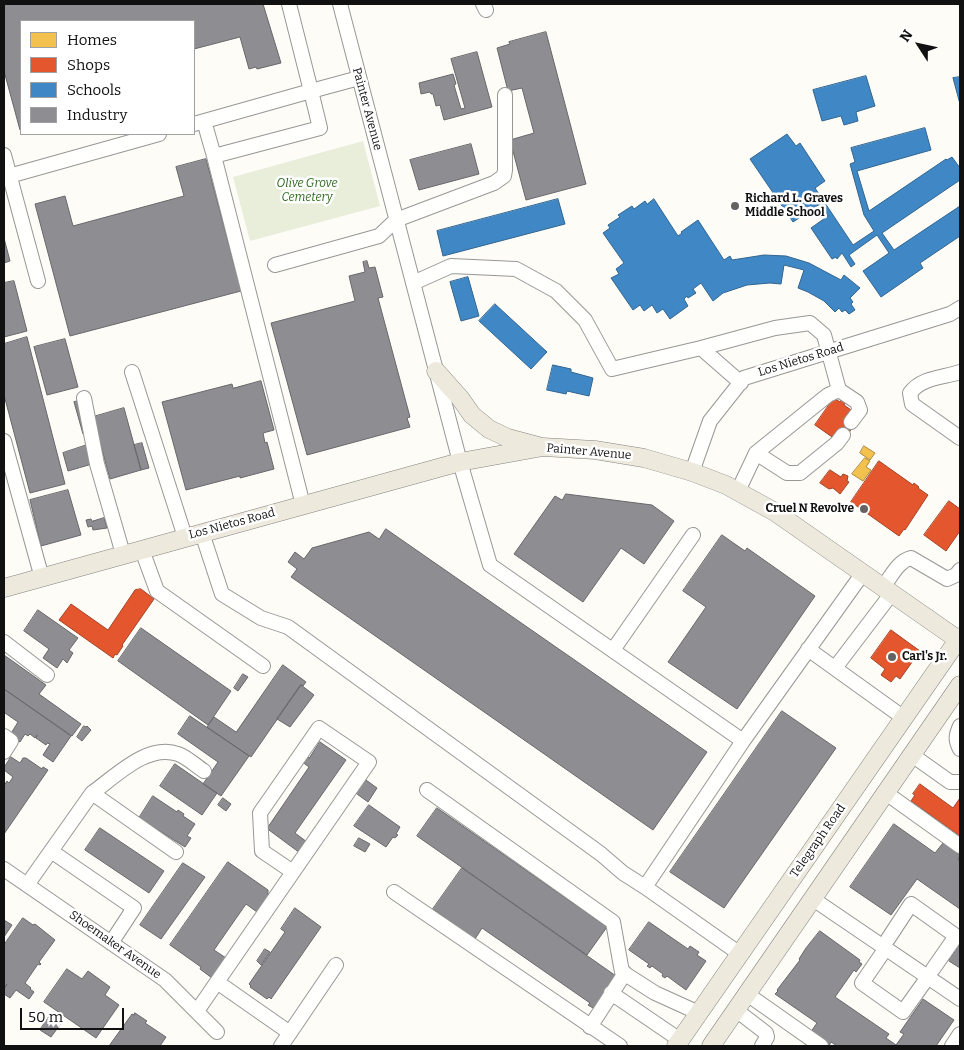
<!DOCTYPE html>
<html>
<head>
<meta charset="utf-8">
<style>
	body { margin:0 }
	#map { position:relative; width:964px; height:1050px; overflow:hidden; background:#fdfcf7; font-family:Bitter,serif }
	canvas { display:block }
	.frame { position:absolute; inset:0; border:5px solid #111; pointer-events:none }
	.legend { position:absolute; left:20px; top:20px; width:175px; height:115px; box-sizing:border-box; background:#fff; border:1px solid #a0a0a0; margin:0; padding:6px 9px; list-style:none; font-size:15px; color:#111 }
	.legend li { display:flex; align-items:center; gap:10px; height:25px }
	.legend b { width:25px; border:1px solid #a0a0a0 }
	.north { position:absolute; left:894px; top:20px; width:50px; height:50px; -webkit-text-stroke:4px #fff; paint-order:stroke; rotate:305deg; font-size:14px; font-weight:700; line-height:20px; text-align:center; color:#111 }
	.north::after { content:''; display:block; margin:auto; width:18px; height:22px; background:#111; clip-path:polygon(50% 0,100% 100%,50% 72%,0 100%) }
	.scale { position:absolute; left:20px; top:1008px; width:104px; height:22px; box-sizing:border-box; border:2px solid #111; border-top:0; padding-left:6px; font-size:15px; line-height:18px; white-space:nowrap; color:#111; -webkit-text-stroke:4px #fff; paint-order:stroke }
</style>
</head>
<body>
<div id="map">
<canvas width="964" height="1050"></canvas>
<div class="frame"></div>
<ul class="legend">
<li><b style="height:14px;background:#f2c14e"></b>Homes</li>
<li><b style="height:14px;background:#e4572e"></b>Shops</li>
<li><b style="height:14px;background:#3f88c5"></b>Schools</li>
<li><b style="height:14px;background:#8d8d92"></b>Industry</li>
</ul>
<div class="north">N</div>
<div class="scale">50 m</div>
</div>
<script>
const c = document.querySelector('canvas').getContext('2d');
c.lineJoin = 'round';
function paint(path, color) { c.fillStyle = color; c.fill(path, 'evenodd'); }
function stroke(path, color, width, dash) { c.strokeStyle = color; c.lineWidth = width; c.lineCap = dash ? 'butt' : 'round'; c.setLineDash(dash || []); c.stroke(path); }
function label(font, color, halo, rows, align = 'center') {
  c.font = font + ' Bitter,serif'; c.lineWidth = 5; c.setLineDash([]); c.textBaseline = 'middle'; c.strokeStyle = halo; c.fillStyle = color; for (const [text, x, y, turn = 0] of rows) {
    c.save(); c.translate(x, y); c.rotate((+turn || 0) * Math.PI / 180); c.textAlign = isNaN(turn) ? turn : align; if (halo) c.strokeText(text, 0, 0); c.fillText(text, 0, 0); c.restore();
  }
}
paint(new Path2D(`
	M363 141 380 206 250 241 233 177Z`), '#e9eedb');
const homes = new Path2D(`
	M864 446 875 453 870 460 860 453Z
	M865 458 870 461 866 467 871 470 863 481 852 474Z`);
paint(homes, '#f2c14e');
stroke(homes, '#ae8c3c', 1);
const shops = new Path2D(`
	M834 398 840 402 841 400 845 403 844 405 854 412V425L846 437 835 439 815 425Z
	M879 461 913 485 914 483 919 487 918 488 928 495 905 530 904 529 899 536 851 502Z
	M830 470 841 477 843 474 848 476 847 481 849 482 840 494 833 488 829 489 820 483Z
	M949 501 960 509V531L946 551 924 535Z
	M141 589 154 599 122 645 123 646 117 655 115 654 113 658 59 620 71 604 108 630 135 590Z
	M891 630 920 651 900 679 896 676 891 682 881 675 885 669 871 658Z
	M920 784 953 808 960 798V836L911 801 915 795 913 794Z`);
paint(shops, '#e4572e');
stroke(shops, '#a54225', 1);
const schools = new Path2D(`
	M866 76 875 106 856 112 858 121 844 125 841 116 822 121 813 90Z
	M960 77V104L953 78Z
	M925 128 931 150 857 171 869 211 946 159 947 160 952 157 960 168V180L882 233 894 250 960 206V236L920 263 923 268 881 297 863 271 889 253 877 235 849 255 855 264 851 267 842 253 837 259 836 257 832 259 811 228 828 216 820 204 793 222 750 159 787 134 796 146 800 143 825 181 815 188 853 245 874 231 864 215 850 164 855 162 851 148Z
	M558 199 565 224 443 256 437 231Z
	M654 199 678 236 682 233 681 232 698 220 724 260 730 256 732 260 764 255 786 256 809 263 841 280 844 275 860 288 850 298 853 302 851 304 855 310 849 314 845 310 842 312 839 308 835 312 824 301 808 292 798 288 804 270 784 265 781 284 770 283 747 285 723 293 713 301 701 283 693 289 696 293 688 298 687 296 684 299 688 306 670 319 663 309 657 313 652 305 644 311 640 305 633 310 611 278 619 274 616 269 624 263 603 233 610 228 608 225 620 217 618 215 632 206 634 209 645 201 647 204Z
	M468 277 479 316 461 321 450 282Z
	M495 304 547 352 531 369 479 321Z
	M553 365 571 369V372L593 378 589 396 567 391 566 394 547 390Z`);
paint(schools, '#3f88c5');
stroke(schools, '#31648f', 1);
const industry = new Path2D(`
	M4 4H263L281 63 257 69 256 67 249 69 240 37 194 49V21H21V130H20L4 71Z
	M546 32 586 184 526 200 510 140 534 133 522 88 508 91 497 48 510 44 509 42Z
	M477 52 492 107 444 120 440 105 436 106 433 94H431L430 92 421 94 419 83 453 74 456 84 454 85 461 109 465 108 451 59Z
	M471 144 479 174 419 190 410 160Z
	M206 159 241 291 70 336 35 204 65 196 73 226 184 196 176 167Z
	M4 238 10 261 4 263Z
	M367 261 369 268 375 267 383 297 378 298 410 417 407 418 410 427 307 455 271 323 355 301 349 276 365 272 363 262Z
	M14 281 27 331 4 337V283Z
	M27 337 65 484 30 493 4 395V344Z
	M65 339 78 387 47 395 34 347Z
	M261 381 274 430 263 433 265 443 267 442 274 469 240 478V476L186 490 162 402 232 384 233 388Z
	M79 401 88 433 83 434 74 402Z
	M124 408 141 470 110 479 93 417Z
	M142 443 149 468 141 470 134 445Z
	M87 445 92 464 68 471 63 453Z
	M68 490 81 535 41 546 30 500Z
	M566 494 652 505 674 521 644 564 621 548 583 602 514 554 555 496 562 500Z
	M104 518 107 528 93 530 92 526 88 527 86 520 91 519 92 521Z
	M386 529 707 752 653 830 291 577 297 569 288 562 295 552 304 559 312 548 369 532 379 539Z
	M722 535 745 551 747 548 815 596 737 709 668 662 706 607 683 591Z
	M38 610 78 638 69 650 73 653 67 663 63 659 57 668 43 658 49 649 24 631Z
	M141 628 231 691 208 725 118 661Z
	M4 655 46 685 39 694 81 724 72 736 4 689Z
	M283 665 306 682 303 686 301 685 251 757 207 727 214 717 236 732Z
	M243 674 248 677 238 691 234 688Z
	M301 685 314 695 290 727 277 719Z
	M4 689 71 736 53 762 43 755 50 744 47 743 46 745 36 738 37 735 35 738 30 734 28 736 25 734 20 742 10 735 18 722 5 713 4 715Z
	M782 711 836 748 724 908 670 872Z
	M190 716 249 756 221 796 203 784 218 762 178 734Z
	M84 726 86 727 87 726 91 730 82 741 77 737Z
	M320 742 346 760 295 833 307 842 300 853 269 830 268 827 309 767 301 761 306 755 309 758Z
	M11 757 20 763 23 758H26L42 769 43 767 48 770 4 834V786L7 781 9 783 13 777 4 770V768Z
	M175 764 217 793 202 815 160 786Z
	M366 780 377 788 368 802 357 794Z
	M153 796 177 812 178 810 184 814 183 816 195 824 187 836 191 838 185 847 139 818Z
	M223 798 231 804 226 811 218 805Z
	M369 805 400 827 396 834 398 835 395 838 393 837 386 847 354 826Z
	M437 808 607 927 587 955 417 836Z
	M894 824 935 853 943 843 960 855 958 860 960 861V909L917 879 891 915 850 887Z
	M100 828 164 871 149 893 85 850Z
	M359 838 370 844 365 852 354 846Z
	M228 862 268 890V897L257 912 246 904 214 950 226 958 212 978 200 969 201 967 170 945Z
	M183 863 205 877 161 939 140 925Z
	M462 868 616 976 599 1000 600 1002 597 1007 595 1006 593 1008 588 1005 590 1003 482 928 475 939 433 909Z
	M295 908 321 927 271 999 269 997 267 999 250 987 251 986 249 984 285 932 281 929Z
	M23 918 33 925 35 924 55 940 39 962 41 964 40 965 38 964 25 983 31 988 30 989 34 992 29 999 16 990 10 998 4 994V989L7 984 4 988V945Z
	M4 920 12 925 4 937Z
	M649 922 688 949 690 946 699 952 697 955 706 961 686 990 667 976 665 978 662 976 663 974 652 966 650 968 647 966 649 964 629 950Z
	M820 931 860 960 859 962 862 964 856 972 854 970 835 997 889 1034 886 1038 896 1045 904 1034 900 1032 923 999 954 1020 936 1046H837L831 1042 829 1046 810 1033 817 1023 775 994 778 991 777 990 800 960 799 959 806 948Z
	M960 945V968L949 961Z
	M265 949 270 952 261 965 257 961Z
	M67 969 82 979 88 971 110 987 105 995 119 1005 96 1038 44 1002Z
	M135 1013 147 1021 145 1023 166 1037 160 1046H109L132 1014 134 1015Z
	M51 1014 62 1022 51 1037 40 1030Z`);
paint(industry, '#8d8d92');
stroke(industry, '#68686b', 1);
const minor = new Path2D(`
	M289 4 311 91 359 78
	M340 4 460 462 490 565 743 741 645 887 740 954
	M483 4 486 10
	M204 121 214 156
	M194 124 311 91 320 128 214 156 303 505
	M4 155 38 281
	M9 176 159 134
	M275 265 379 236 396 220 494 183 504 176 505 170V95
	M413 283 451 266 516 269 556 291 585 320 612 369 701 348
	M132 372 185 537
	M960 372C942 378 922 377 910 393L912 404 960 438
	M741 383 701 348 775 328 810 323 824 335 839 390 857 402 860 410 851 422
	M84 398 97 464 123 554
	M4 441 42 578
	M756 453 787 473H800L837 443 843 435
	M692 472 710 421 744 378 950 314 960 308
	M738 491 756 453 828 395 839 390
	M202 533 222 594 261 618 288 627 601 854 623 873 645 887
	M142 550 157 591 263 666
	M883 587C891 577 898 561 911 558L947 579 956 575 960 570
	M4 642 47 675
	M808 649 904 718
	M613 650 693 535
	M835 668 892 593
	M960 726C956 735 955 740 960 749
	M4 736 11 741 4 752
	M743 741 863 573
	M912 755 950 782H960
	M427 790 613 922 622 972 655 993 699 1013
	M92 793C115 777 147 743 178 754 187 757 196 766 204 771
	M886 793 960 846
	M51 851 92 793 176 852
	M4 869 165 980 217 1032
	M27 885 51 851 134 908 111 943
	M394 892 620 1046
	M813 899 960 999
	M888 939 911 904 956 936 933 969
	M886 948 862 983 903 1012 928 977
	M217 982 290 1033
	M611 993 680 1040
	M747 994 821 1046
	M736 1010 766 1033 767 1037 762 1046
	M197 1011 369 762 319 728 260 813 262 851 293 872
	M590 1027 625 973
	M281 1046 336 965
	M952 1046 960 1034`);
const major = new Path2D(`
	M436 371 460 398 472 415 489 429 508 438 538 446
	M4 588 460 462 543 447 595 450 644 458 692 472 726 485 775 512 960 641
	M676 1046 960 637
	M711 1046 960 685`);
stroke(minor, '#979795', 16);
stroke(major, '#858482', 19);
stroke(minor, '#fffffe', 14);
stroke(major, '#ede9dc', 18);
for (const [x, y, r, color] of [
	[735,206,5,"#646362"],
	[864,509,5,"#646362"],
	[892,657,5,"#646362"]
]) { const dot = new Path2D(); dot.arc(x, y, r, 0, 2 * Math.PI); c.fillStyle = color; c.fill(dot); stroke(dot, '#fff', 2); }
label('12px', '#111', '#fff', [
	["Painter Avenue",367,109,75],
	["Los Nietos Road",801,360,-17],
	["Painter Avenue",589,452,5],
	["Los Nietos Road",232,524,-15],
	["Telegraph Road",818,841,-55],
	["Shoemaker Avenue",115,945,35]
]);
label('italic 12px', '#2f6b1f', '#fff', [
	["Olive Grove",307,184],
	["Cemetery",307,198]
]);
label('bold 12px', '#111', '#fff', [
	["Richard L. Graves",745,199],
	["Middle School",745,213],
	["Cruel N Revolve",854,509,"right"],
	["Carl's Jr.",902,657]
], 'left');
</script>
</body>
</html>
